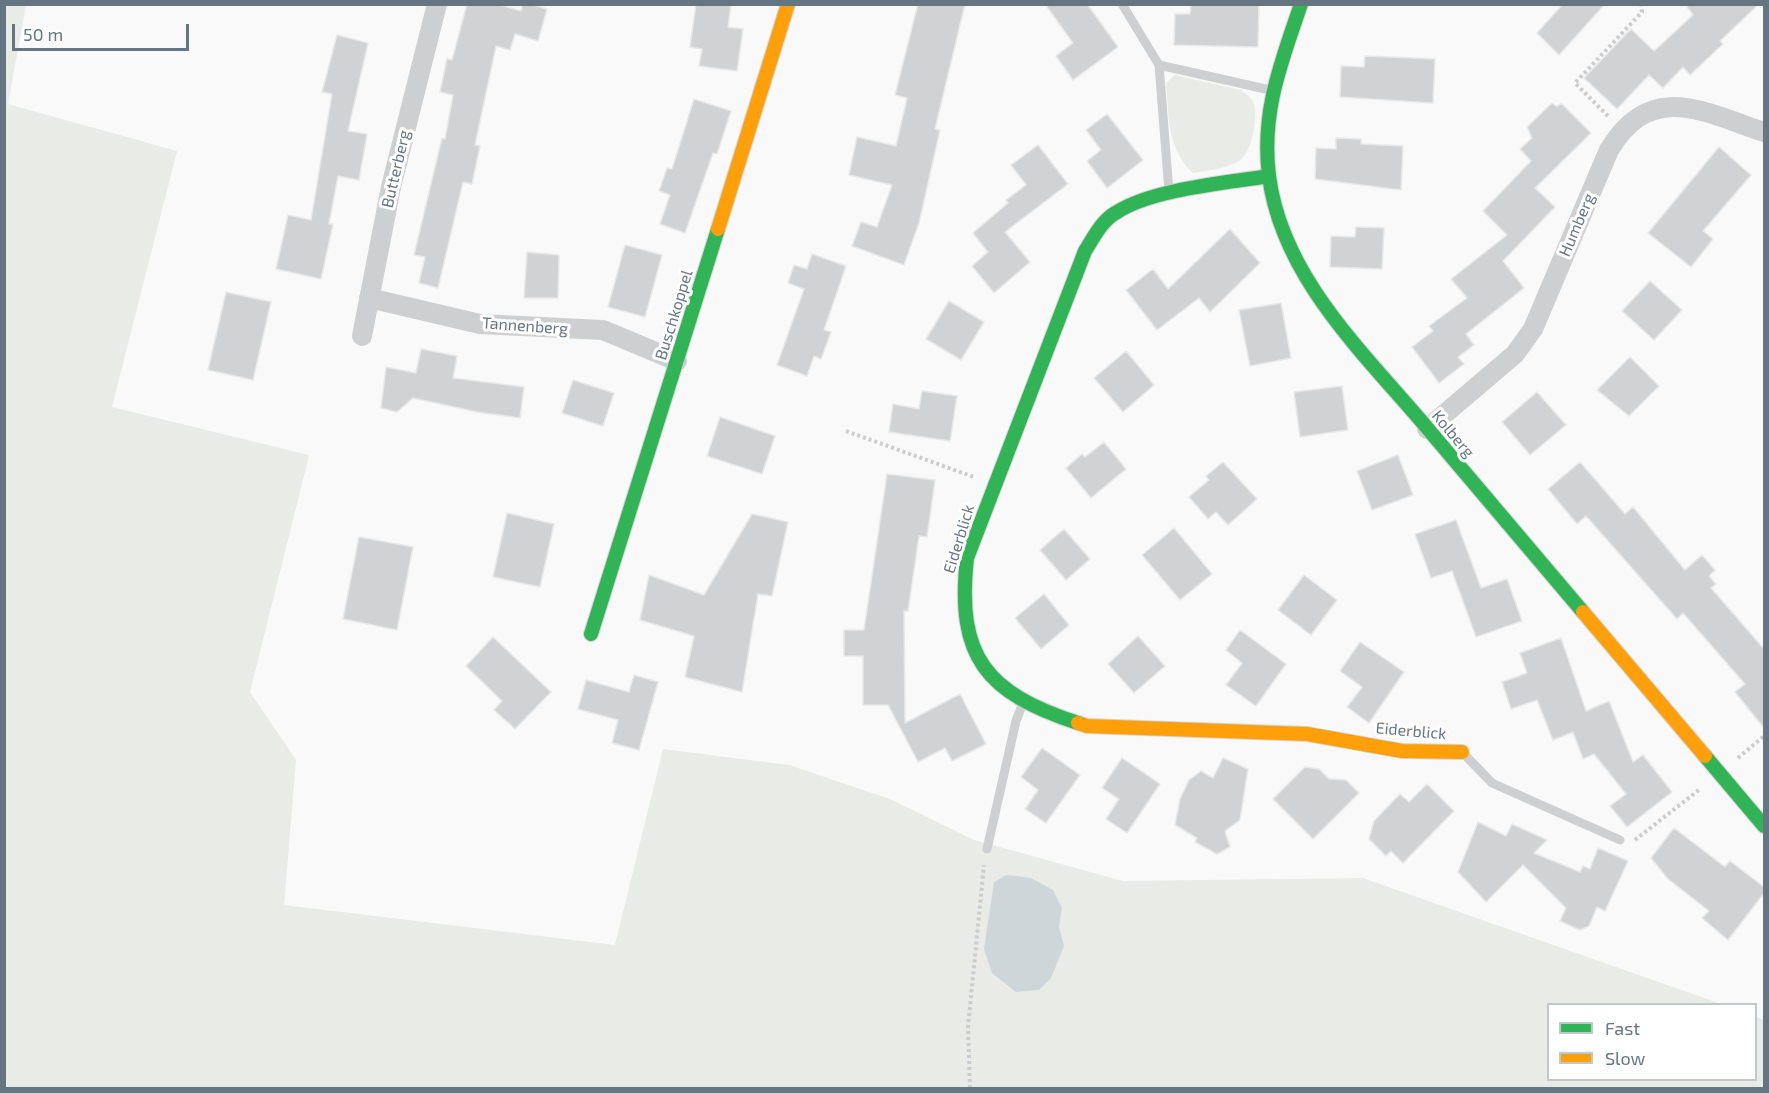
<!DOCTYPE html>
<html>
<head>
<meta charset="utf-8">
<style>
	body { margin:0 }
	#map { position:relative; width:1769px; height:1093px; overflow:hidden; background:#f9f9f9; font-family:"Exo 2",sans-serif }
	canvas { display:block }
	.frame { position:absolute; inset:0; border:6px solid #657683; pointer-events:none }
	.legend { position:absolute; left:1547px; top:1003px; width:210px; height:78px; box-sizing:border-box; background:#fff; border:2px solid #c1c8cd; margin:0; padding:8px 10px; list-style:none; font-size:18px; color:#657683 }
	.legend li { display:flex; align-items:center; gap:12px; height:30px }
	.legend b { width:30px; border:2px solid #c1c8cd }
	.scale { position:absolute; left:12px; top:24px; width:177px; height:27px; box-sizing:border-box; border:3px solid #657683; border-top:0; padding-left:8px; font-size:18px; line-height:21px; white-space:nowrap; color:#657683; -webkit-text-stroke:4px #fff; paint-order:stroke }
</style>
</head>
<body>
<div id="map">
<canvas width="1769" height="1093"></canvas>
<div class="frame"></div>
<ul class="legend">
<li><b style="height:8px;background:#30b455"></b>Fast</li>
<li><b style="height:8px;background:#ff9f0a"></b>Slow</li>
</ul>
<div class="scale">50 m</div>
</div>
<script>
const c = document.querySelector('canvas').getContext('2d');
c.lineJoin = 'round';
function paint(path, color) { c.fillStyle = color; c.fill(path, 'evenodd'); }
function stroke(path, color, width, dash) { c.strokeStyle = color; c.lineWidth = width; c.lineCap = dash ? 'butt' : 'round'; c.setLineDash(dash || []); c.stroke(path); }
function label(font, color, halo, rows, align = 'center') {
  c.font = font + ' "Exo 2",sans-serif'; c.lineWidth = 6; c.setLineDash([]); c.textBaseline = 'middle'; c.strokeStyle = halo; c.fillStyle = color; for (const [text, x, y, turn = 0] of rows) {
    c.save(); c.translate(x, y); c.rotate((+turn || 0) * Math.PI / 180); c.textAlign = isNaN(turn) ? turn : align; if (halo) c.strokeText(text, 0, 0); c.fillText(text, 0, 0); c.restore();
  }
}
paint(new Path2D(`
	M5 4 26 5 8 104 177 151 112 407 309 455 250 692 296 760 284 905 615 945 663 749 789 765 890 799 974 840 1123 881 1363 878 1721 1004H1548V1080H1756V1017L1764 1020V1088H5Z
	M1175 75 1241 90C1246 94 1252 98 1254 104 1258 118 1252 153 1239 161 1226 169 1208 170 1193 173 1167 149 1169 117 1166 83Z`), '#e8ebe6');
paint(new Path2D(`
	M1006 875 1031 878 1053 890 1062 908 1059 927 1064 946 1051 978 1039 990 1016 992 992 973 984 949 994 882Z`), '#ced6d9');
const building = new Path2D(`
	M467 4H497L521 11 523 4H530L547 9 538 41 515 34 510 50 496 46 475 145 480 146 472 184 463 182 438 288 419 283 425 257 414 255 442 138 445 139 453 95 440 92 447 59 452 60Z
	M696 4H731L728 27 743 29 737 71 699 66 702 49 690 47Z
	M918 4H965L935 129 940 130 919 223 904 265 852 246 861 222 877 227 892 185 849 175 857 137 896 146 907 98 895 95Z
	M1045 4H1087L1118 47 1073 80 1056 56 1073 43Z
	M1191 4H1259L1258 47 1174 45 1175 14H1190Z
	M1563 4H1605L1559 55 1537 33Z
	M1685 4H1759L1720 41 1723 44 1690 75 1683 67 1663 88 1649 75 1617 109 1584 78 1631 29 1654 51 1693 15Z
	M337 35 368 43 348 131 367 134 359 180 338 176 329 224H333L321 279 276 269 288 215 311 220 332 94 322 92Z
	M1365 56 1435 59 1433 103 1340 97 1341 66 1364 67Z
	M694 99 731 111 717 154 713 153 685 233 660 224 670 195 659 191 667 168 672 169Z
	M1552 103 1557 107 1561 103 1591 133 1535 188 1555 207 1503 261 1524 288 1466 334 1474 345 1458 357 1464 364 1439 383 1412 347 1433 331 1429 326 1467 298 1451 279 1507 235 1483 211 1531 161 1520 149 1532 138 1527 127Z
	M1107 114 1143 160 1107 188 1087 161 1101 150 1086 130Z
	M1336 138 1361 139V144L1403 146 1401 190 1315 179 1316 148 1336 149Z
	M1038 145 1068 184 1005 232 1030 262 994 293 972 266 988 252 973 233 1008 203 1006 200 1026 185 1011 165Z
	M1719 147 1751 175 1703 231 1713 239 1691 267 1648 233Z
	M1356 227 1384 228 1382 269 1330 267 1331 236 1355 237Z
	M1230 229 1260 263 1210 312 1199 298 1157 330 1126 290 1153 269 1168 289Z
	M625 245 662 255 645 317 608 307Z
	M527 252 559 255 558 298H524Z
	M812 254 846 266 824 330 831 332 821 359 814 356 807 376 777 365 804 289 788 283 794 265 807 269Z
	M1650 281 1682 310 1654 340 1622 311Z
	M226 292 271 302 253 380 208 370Z
	M949 301 984 322 961 360 926 339Z
	M1281 303 1291 358 1250 366 1239 310Z
	M421 349 457 356 453 378 524 387 520 418 477 412 413 398 397 412 381 408 386 367 416 373Z
	M1126 351 1154 385 1123 412 1094 378Z
	M1630 357 1659 386 1629 416 1597 390Z
	M573 380 614 393 603 426 562 413Z
	M1342 386 1348 430 1300 437 1294 392Z
	M922 391 957 396 950 441 889 432 893 404 919 409Z
	M1537 392 1566 425 1530 455 1502 422Z
	M720 417 775 436 762 474 707 456Z
	M1104 442 1126 469 1091 498 1066 468 1082 454 1085 457Z
	M1398 455 1413 495 1372 510 1357 471Z
	M1223 462 1257 499 1228 525 1216 512 1208 519 1189 497 1209 480 1206 476Z
	M1580 462 1625 514 1633 507 1685 570 1702 555 1715 570 1709 576 1716 584 1711 588 1764 649V728L1735 692 1745 684 1683 613 1677 619 1586 516 1577 524 1548 489Z
	M887 474 935 480 927 537 919 536 908 611H904L905 723 960 694 986 744 952 761 945 748 918 762 888 705H863V656H844V630H864Z
	M507 513 554 524 540 587 493 577Z
	M752 514 788 522 772 596 758 594 742 692 685 677 694 636 640 620 649 575 704 595Z
	M1456 520 1481 588 1507 579 1522 621 1476 637 1452 571 1431 578 1415 534Z
	M1174 528 1212 574 1180 600 1142 555Z
	M1064 529 1090 559 1066 580 1040 550Z
	M359 537 413 547 397 630 343 619Z
	M1304 575 1337 600 1311 635 1278 610Z
	M1044 594 1069 625 1041 649 1015 618Z
	M1240 630 1286 664 1256 706 1226 685 1242 663 1226 650Z
	M1138 636 1165 666 1134 693 1108 664Z
	M493 637 551 692 515 729 494 710 502 701 466 666Z
	M1561 638 1586 711 1609 701 1633 762 1643 755 1672 792 1627 827 1610 806 1626 794 1594 754 1583 759 1573 732 1553 740 1537 700 1511 709 1502 682 1527 673 1520 653Z
	M1360 642 1404 672 1369 723 1347 707 1362 687 1340 671Z
	M634 675 658 682 639 750 612 743 618 720 578 709 586 680 629 692Z
	M1042 748 1080 775 1046 823 1025 809 1038 790 1021 777Z
	M1122 758 1160 784 1127 833 1106 819 1119 799 1102 788Z
	M1223 758 1248 769 1240 820 1225 831 1230 847 1217 854 1195 842 1197 838 1175 825 1180 799 1189 780 1201 771 1213 778Z
	M1305 767 1319 769 1329 779 1346 780 1359 793 1313 839 1273 799Z
	M1427 784 1454 811 1403 863 1391 851 1386 856 1369 839 1374 821 1400 794 1409 802Z
	M1478 822 1506 836 1512 824 1547 840 1534 853 1580 872 1583 866 1590 869 1598 848 1628 861 1605 911 1597 907 1589 926 1580 930 1560 921 1566 908 1523 865 1486 902 1458 872Z
	M1674 828 1725 867 1730 861 1764 887V893L1728 940 1702 918 1709 911 1668 879 1651 858Z`);
paint(building, '#d0d2d3');
stroke(building, '#e8e8e8', 1.5);
const fast = new Path2D(`
	M1301 4C1281 63 1261 112 1269 176 1282 278 1365 354 1428 429 1480 490 1532 551 1583 612
	M591 634 718 229
	M1078 723C986 693 956 657 967 558L1085 251C1094 237 1102 220 1117 212 1153 189 1226 183 1269 176
	M1705 756 1764 826`);
const slow = new Path2D(`
	M718 229 788 4
	M1583 612 1705 756
	M1078 723 1087 726 1307 734 1402 751 1462 752`);
stroke(fast, '#d5d6d7', 16);
stroke(slow, '#d5d6d7', 16);
stroke(new Path2D(`
	M1608 116 1575 83 1642 12 1641 4
	M846 431 974 477
	M1738 758 1764 736
	M1635 840 1700 789
	M970 1088 968 1027 984 865`), '#cbcccd', 4, [3, 3]);
stroke(new Path2D(`
	M1122 4 1159 65
	M1169 192 1159 65 1270 90
	M1463 753 1492 783 1620 840
	M987 849 1016 721 1023 703`), '#cecfd0', 9);
stroke(new Path2D(`
	M369 298 480 324 603 330 677 361
	M362 336 391 187 437 4
	M1427 429 1515 354 1533 329 1609 150C1651 80 1703 112 1764 132`), '#cecfd0', 20);
stroke(fast, '#30b455', 14);
stroke(slow, '#ff9f0a', 14);
label('16px', '#657683', '#fff', [
	["Butterberg",396,169,-77],
	["Humberg",1577,225,-67],
	["Buschkoppel",674,315,-73],
	["Tannenberg",525,326,4],
	["Kolberg",1453,434,50],
	["Eiderblick",959,539,-73],
	["Eiderblick",1411,731,5]
]);
</script>
</body>
</html>
